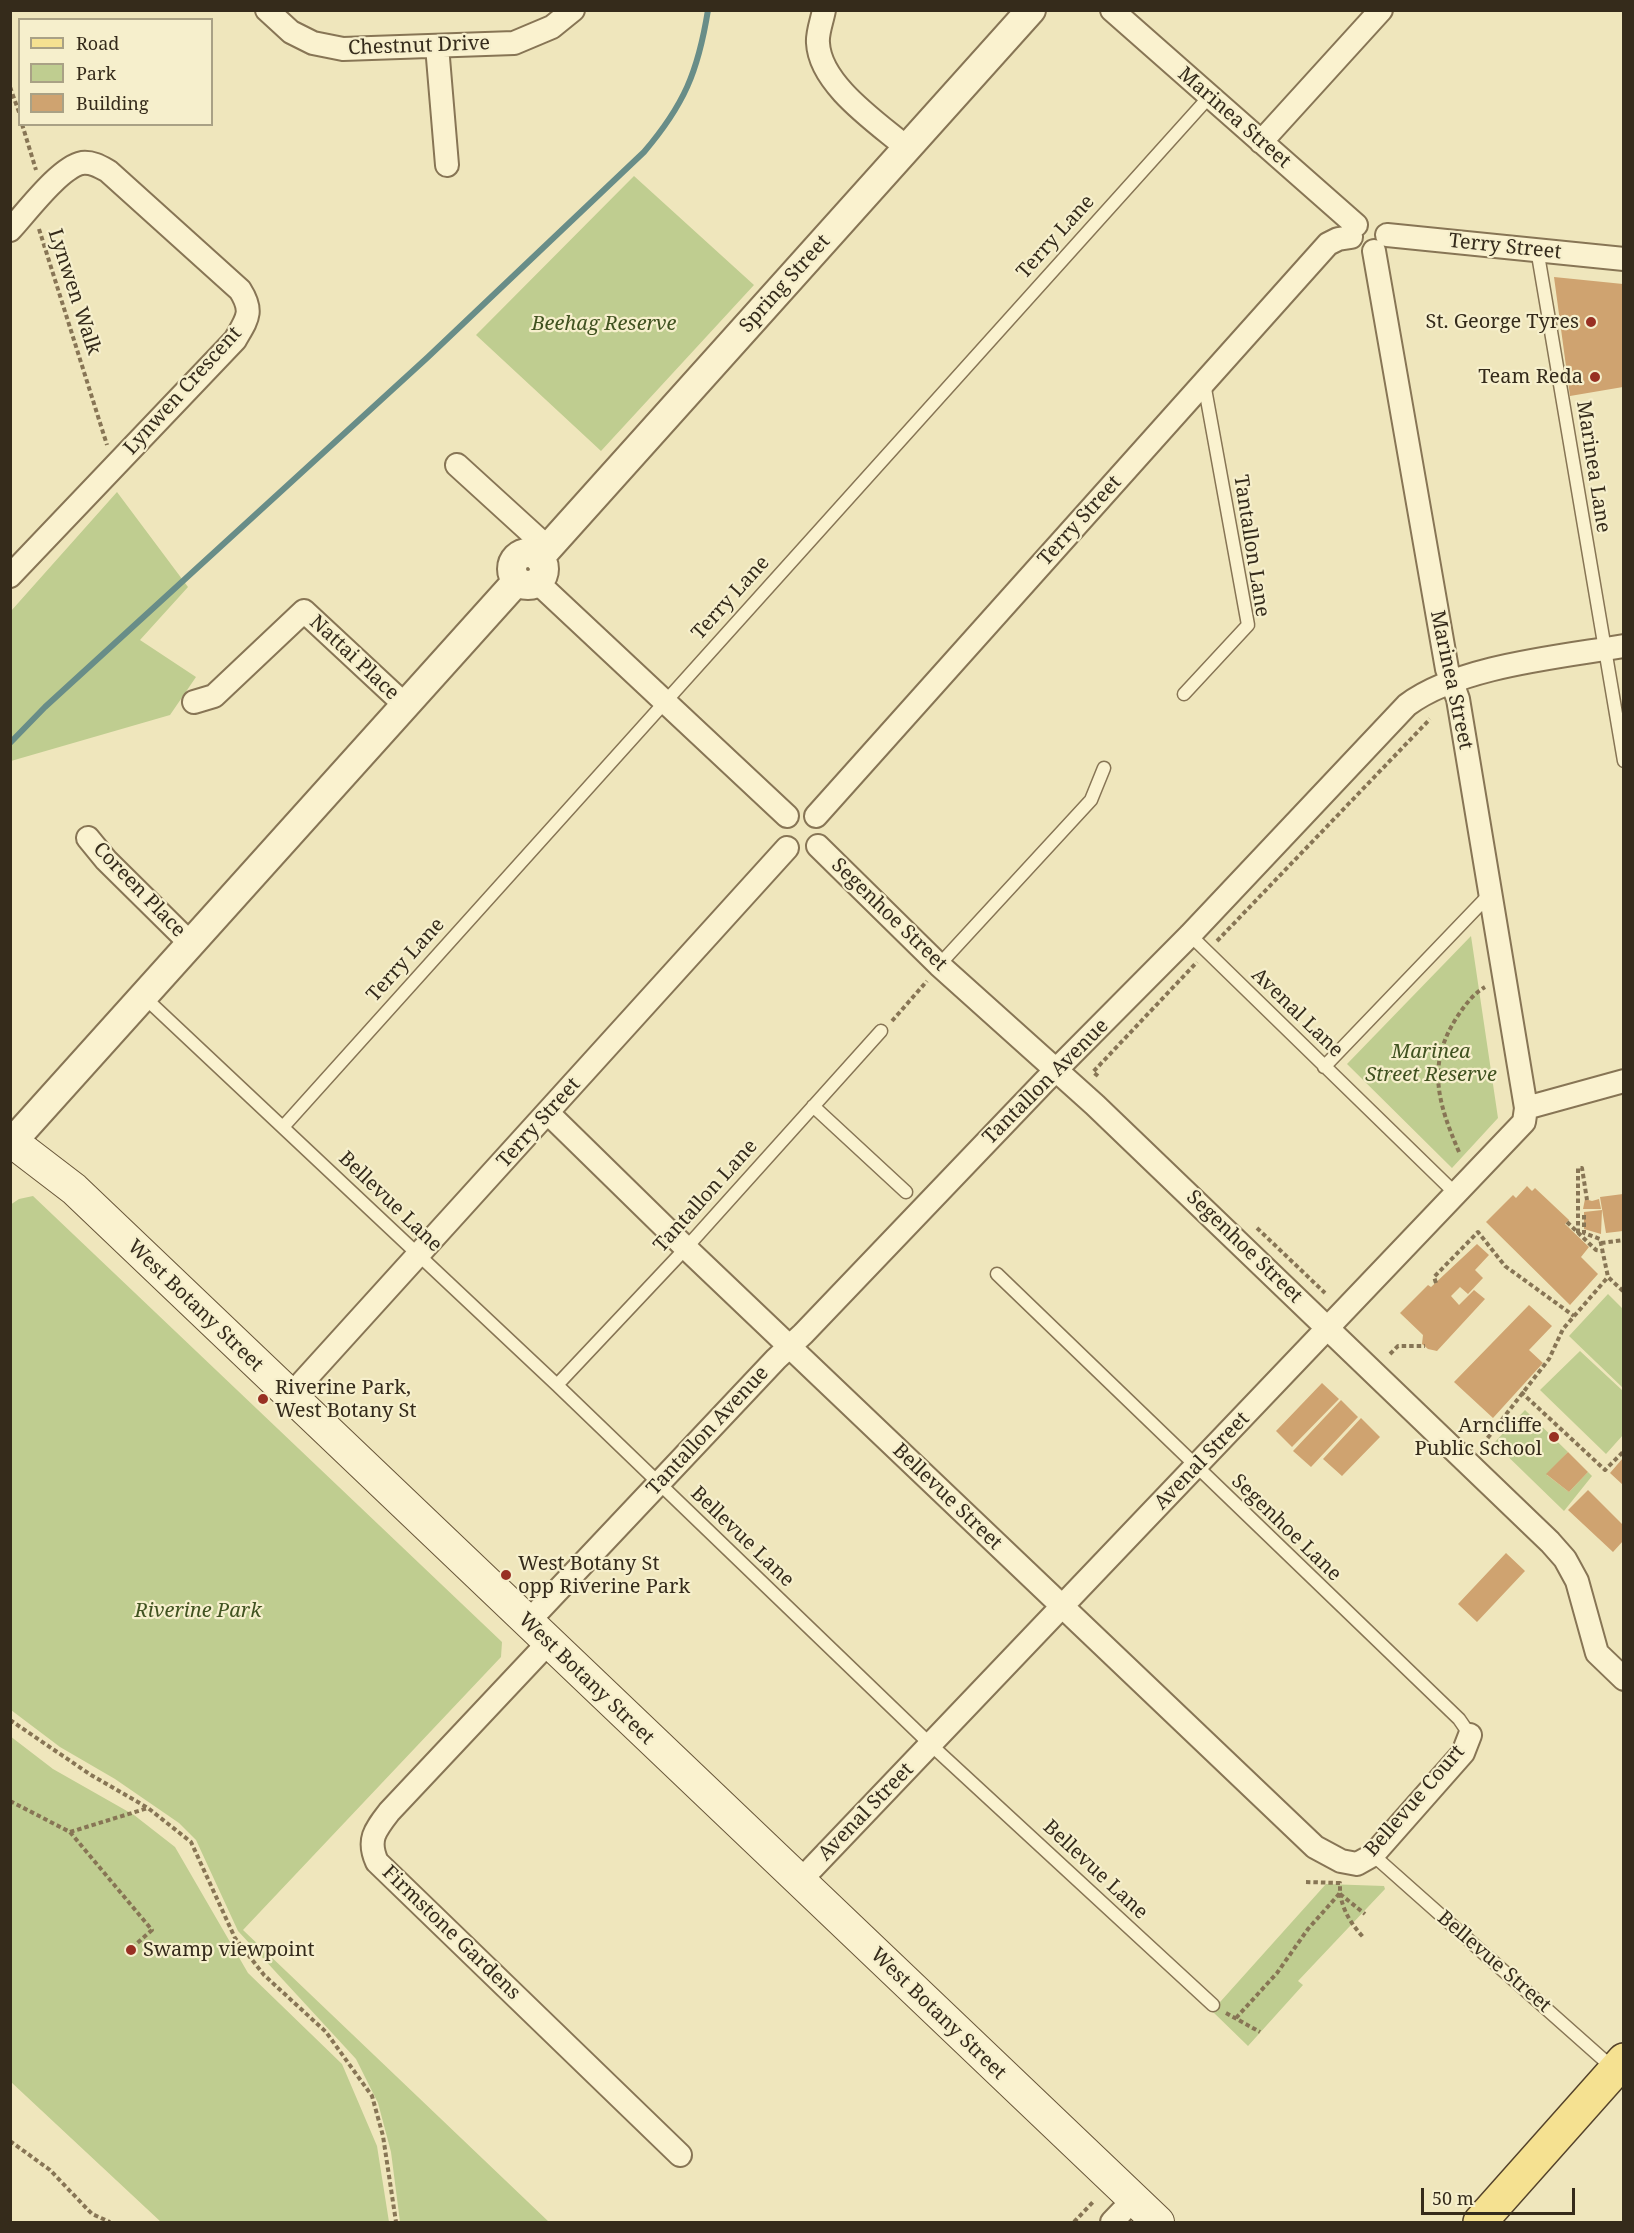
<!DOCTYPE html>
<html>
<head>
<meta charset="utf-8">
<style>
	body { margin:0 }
	#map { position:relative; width:1634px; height:2233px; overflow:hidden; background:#efe6bc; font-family:"Noto Serif",serif }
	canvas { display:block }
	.frame { position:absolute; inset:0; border:12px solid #352b1b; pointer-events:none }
	.legend { position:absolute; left:18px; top:18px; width:195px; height:108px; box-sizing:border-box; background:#f6efcc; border:2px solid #a9a185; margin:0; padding:8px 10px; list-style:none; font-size:18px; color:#352b1b }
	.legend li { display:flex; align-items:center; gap:12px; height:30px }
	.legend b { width:30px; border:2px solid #a9a185 }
	.scale { position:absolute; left:1421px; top:2188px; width:154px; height:27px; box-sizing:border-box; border:3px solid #352b1b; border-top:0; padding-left:8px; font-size:18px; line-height:21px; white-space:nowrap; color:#352b1b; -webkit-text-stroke:4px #f6efcc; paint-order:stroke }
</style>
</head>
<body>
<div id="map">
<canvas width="1634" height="2233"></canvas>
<div class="frame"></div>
<ul class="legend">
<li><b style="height:8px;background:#f5e191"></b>Road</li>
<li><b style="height:16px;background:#bfcd90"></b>Park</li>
<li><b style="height:16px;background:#cfa370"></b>Building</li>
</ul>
<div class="scale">50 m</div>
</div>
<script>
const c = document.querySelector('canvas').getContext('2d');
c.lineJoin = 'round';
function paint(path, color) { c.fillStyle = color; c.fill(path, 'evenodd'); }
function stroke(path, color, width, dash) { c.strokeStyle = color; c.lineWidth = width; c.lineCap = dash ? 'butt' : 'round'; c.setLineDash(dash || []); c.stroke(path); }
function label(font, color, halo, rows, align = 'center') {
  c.font = font + ' "Noto Serif",serif'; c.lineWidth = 4.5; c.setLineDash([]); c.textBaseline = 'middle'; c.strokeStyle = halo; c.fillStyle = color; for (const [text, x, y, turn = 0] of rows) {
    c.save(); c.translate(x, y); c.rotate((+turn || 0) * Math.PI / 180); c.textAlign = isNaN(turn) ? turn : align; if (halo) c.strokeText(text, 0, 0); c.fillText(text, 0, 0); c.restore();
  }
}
paint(new Path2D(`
	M634 176 754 285 601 451 476 335Z
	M117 492 188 587 140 640 196 677 170 715 11 761V611Z
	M1471 936 1498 1118 1452 1168 1347 1064Z
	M33 1196 502 1642 501 1657 243 1930 549 2222H400L391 2152 378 2103 356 2059 238 1931 196 1840 179 1823 115 1779 60 1747 11 1710 10 1205 19 1199Z
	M1608 1294 1623 1309V1388L1569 1336Z
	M1580 1351 1623 1391V1435L1606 1454 1540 1390Z
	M1525 1410 1568 1452 1547 1475 1569 1492 1588 1472 1592 1476 1564 1511 1494 1443Z
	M10 1736 53 1769 134 1815 175 1847 248 1973 342 2064 377 2146 389 2222H161L11 2082Z
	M1326 1884 1384 1886 1385 1889 1298 1981 1303 1985 1248 2046 1212 2011Z`), '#bfcd90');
stroke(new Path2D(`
	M10 743 45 707 428 357 644 152C684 105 698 72 708 10`), '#688d88', 6);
paint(new Path2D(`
	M1554 277 1623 284V387L1570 396Z
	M1527 1186 1532 1191 1535 1188 1569 1220 1565 1224 1589 1247 1581 1257 1598 1274 1570 1305 1486 1222 1513 1195 1516 1198Z
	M1623 1194V1231L1606 1233 1600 1197Z
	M1585 1199 1592 1201 1599 1199 1601 1209H1583Z
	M1602 1210 1601 1234 1584 1229V1212Z
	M1477 1244 1489 1255 1475 1270 1483 1278 1468 1294 1460 1287 1451 1296 1459 1305 1474 1290 1485 1299 1437 1351 1428 1349 1422 1344 1423 1335 1400 1313 1428 1285 1431 1287Z
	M1529 1305 1552 1326 1529 1350 1543 1363 1493 1418 1454 1382Z
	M1322 1383 1339 1399 1292 1447 1276 1431Z
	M1341 1400 1358 1417 1311 1467 1293 1451Z
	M1361 1418 1380 1437 1342 1476 1323 1459Z
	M1568 1452 1588 1472 1569 1492 1546 1474Z
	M1623 1458V1485L1610 1473Z
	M1588 1490 1623 1525V1541L1613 1552 1568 1510Z
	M1506 1553 1525 1571 1477 1622 1458 1604Z`), '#cfa370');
const service = new Path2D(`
	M1537 249 1624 761
	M1184 694 1248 625 1204 383
	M1190 935 1455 1193
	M939 965 1091 800 1104 768
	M142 995 557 1385 930 1744 1213 2005
	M1324 1067 1489 895
	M813 1106 906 1192
	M283 1127 1209 97
	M997 1274 1459 1719 1470 1735
	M557 1385 686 1248 881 1031
	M1373 1855 1614 2069`);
const minor = new Path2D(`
	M267 10 291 32 313 43 343 49 514 43 552 27 573 10
	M824 10C822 21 817 33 818 43 820 85 878 123 907 148
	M1112 10 1356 225
	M437 46 447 165
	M1261 142 1381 10
	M10 230C26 213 60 167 82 163 92 162 99 166 108 171L240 290C254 312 247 319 235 340L10 576
	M1387 235 1624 259
	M457 465 548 548
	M537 582 787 816
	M194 702 214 696 304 611 405 705
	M816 816 1328 244 1338 239 1351 237
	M88 838 106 860 190 943
	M818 846 939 965 1095 1105 1550 1542 1565 1559 1577 1581 1597 1653 1624 1679
	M1526 1108 1624 1081
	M548 1113 686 1248 1315 1847 1341 1861 1357 1864 1373 1855 1463 1753 1470 1735
	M290 1396 787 848
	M527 1623 776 1359 803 1334 1044 1082 1190 935 1407 705C1459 666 1559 657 1624 646
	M548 1643 389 1812C375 1830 367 1840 377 1862L680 2155
	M799 1882 1524 1122 1526 1108 1458 699 1447 669 1374 251
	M1112 2222 1133 2200`);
const tertiary = new Path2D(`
	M512 569a16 16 0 1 1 32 0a16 16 0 1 1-32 0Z
	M539 558 1031 10
	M13 1141 517 581`);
const secondary = new Path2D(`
	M10 1140 74 1189 1158 2222`);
const primary = new Path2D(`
	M1480 2222 1624 2060`);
stroke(service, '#877555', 15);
stroke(minor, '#877555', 26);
stroke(tertiary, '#877555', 32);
stroke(secondary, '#685639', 34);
stroke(primary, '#54422a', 36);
stroke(new Path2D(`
	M10 87 20 115
	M22 124 36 170
	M39 229 107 445
	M1217 941 1430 719
	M892 1021 927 981
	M1098 1076 1093 1072 1197 962
	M1459 1152C1438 1103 1426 1065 1457 1017 1465 1005 1473 994 1485 987
	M1584 1215V1233L1600 1239 1608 1277 1624 1292
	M1567 1222 1596 1250 1602 1251
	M1257 1228 1325 1293
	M1578 1233V1168H1582L1587 1200
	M1601 1243 1624 1240
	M1436 1283 1434 1277 1478 1232 1505 1266 1574 1316
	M1390 1354 1398 1346H1425
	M1521 1392 1605 1470 1624 1451
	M1483 1444 1549 1359 1563 1329 1608 1277
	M10 1720 91 1775 148 1808 191 1842 235 1938 264 1975 326 2032 372 2096 383 2136 396 2222
	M10 1801 70 1832 148 1808
	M70 1832 152 1930 127 1952
	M1340 1893C1343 1912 1352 1925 1364 1938
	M1340 1894 1365 1914
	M1226 2013 1260 2032
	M1236 2018 1277 1973 1308 1929 1340 1893V1883L1306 1882
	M10 2141 50 2170 92 2214 110 2222
	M1074 2222 1094 2201`), '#877555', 4, [4.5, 3]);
stroke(service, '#faf2cf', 12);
stroke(minor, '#faf2cf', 22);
stroke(tertiary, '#faf2cf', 28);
stroke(secondary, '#faf2cf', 32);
stroke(primary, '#f5e191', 33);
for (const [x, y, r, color] of [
	[1591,322,6,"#983023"],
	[1595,377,6,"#983023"],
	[263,1399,6,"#983023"],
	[1554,1437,6,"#983023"],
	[506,1575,6,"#983023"],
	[131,1950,6,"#983023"]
]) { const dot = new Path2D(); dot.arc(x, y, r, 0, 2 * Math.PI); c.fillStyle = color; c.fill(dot); stroke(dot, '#f6efcc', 2); }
label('20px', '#352b1b', '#f6efcc', [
	["Chestnut Drive",419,46,-2],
	["Marinea Street",1234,118,41],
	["Terry Lane",1056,237,-48],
	["Terry Street",1505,247,6],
	["Spring Street",785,284,-48],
	["Lynwen Walk",74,292,72],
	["Lynwen Crescent",183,391,-48],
	["Marinea Lane",1593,467,81],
	["Terry Street",1080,521,-48],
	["Tantallon Lane",1251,546,81],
	["Terry Lane",731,598,-48],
	["Nattai Place",354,658,43],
	["Marinea Street",1451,680,78],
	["Coreen Place",139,890,46],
	["Segenhoe Street",889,915,44],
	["Terry Lane",406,960,-48],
	["Avenal Lane",1297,1013,44],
	["Tantallon Avenue",1046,1082,-45],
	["Terry Street",539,1123,-48],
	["Tantallon Lane",706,1196,-48],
	["Bellevue Lane",390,1202,44],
	["Segenhoe Street",1244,1247,44],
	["West Botany Street",195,1306,44],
	["Tantallon Avenue",708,1431,-47],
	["Avenal Street",1202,1461,-46],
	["Bellevue Street",947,1497,44],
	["Segenhoe Lane",1286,1528,44],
	["Bellevue Lane",742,1537,44],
	["West Botany Street",586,1679,44],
	["Bellevue Court",1415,1801,-49],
	["Avenal Street",866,1812,-46],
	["Bellevue Lane",1095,1870,43],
	["Firmstone Gardens",451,1933,44],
	["Bellevue Street",1494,1962,41],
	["West Botany Street",938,2014,44]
]);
label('20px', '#352b1b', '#f6efcc', [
	["St. George Tyres",1579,322],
	["Team Reda",1583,377],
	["Riverine Park,",275,1388,"left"],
	["West Botany St",275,1411,"left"],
	["Arncliffe",1542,1426],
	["Public School",1542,1449],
	["West Botany St",518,1564,"left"],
	["opp Riverine Park",518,1587,"left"],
	["Swamp viewpoint",143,1950,"left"]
], 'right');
label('italic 20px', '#405220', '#f6efcc', [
	["Beehag Reserve",604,324],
	["Marinea",1431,1052],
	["Street Reserve",1431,1075],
	["Riverine Park",198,1611]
]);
</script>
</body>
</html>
